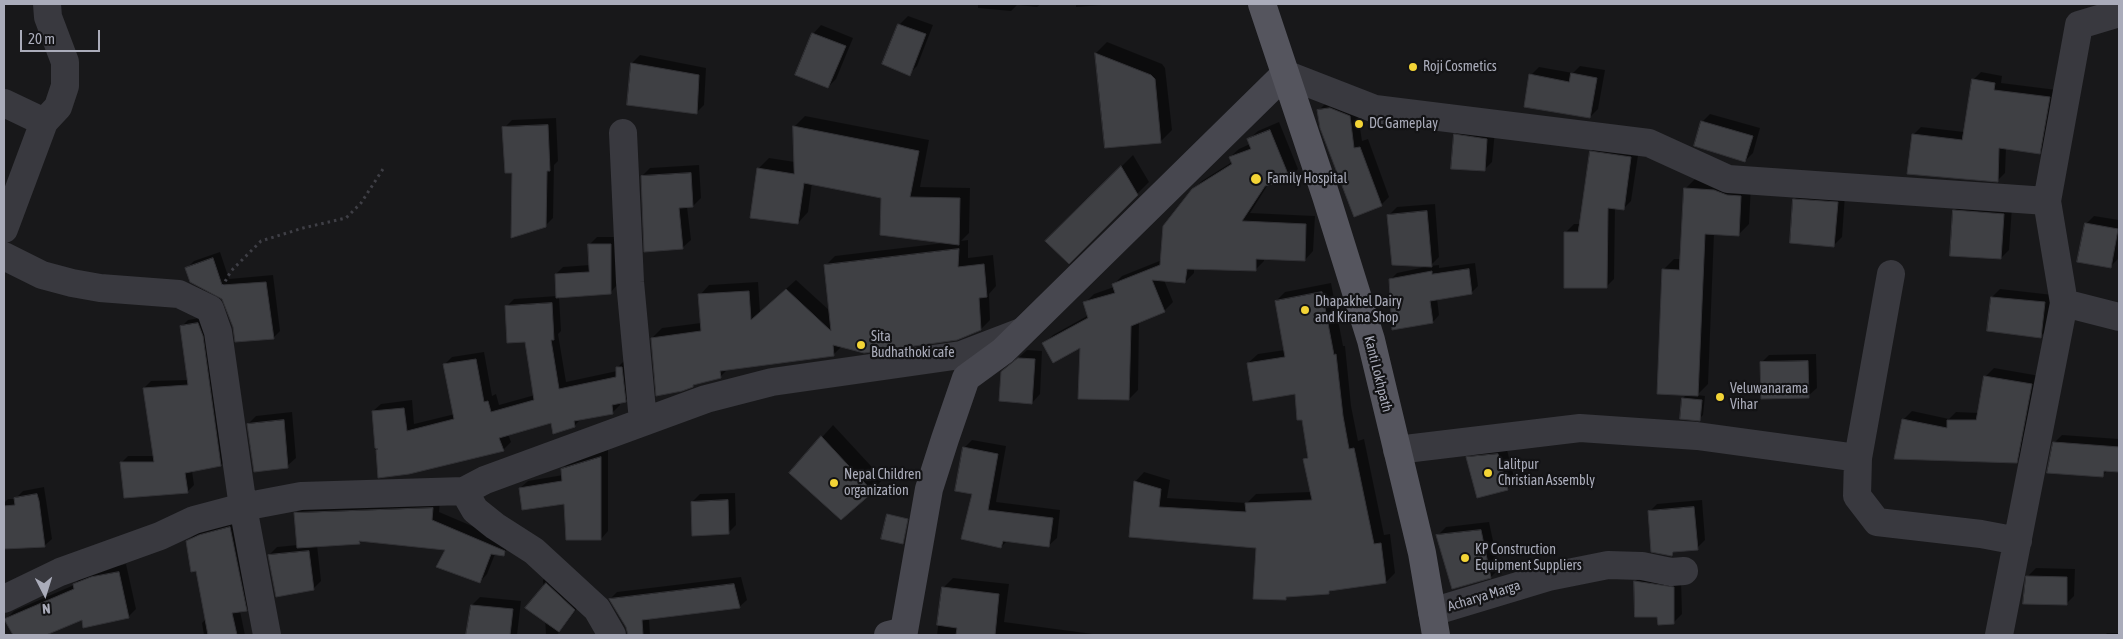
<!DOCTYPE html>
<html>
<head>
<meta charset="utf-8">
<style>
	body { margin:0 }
	#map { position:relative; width:2123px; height:639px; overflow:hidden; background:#18181a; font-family:"Asap Condensed",sans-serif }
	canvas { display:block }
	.frame { position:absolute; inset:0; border:5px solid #aaacba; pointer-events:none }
	.north { position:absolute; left:20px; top:569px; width:50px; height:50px; -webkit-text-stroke:4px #131315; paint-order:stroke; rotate:175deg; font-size:14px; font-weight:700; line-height:20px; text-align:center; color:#aaacba }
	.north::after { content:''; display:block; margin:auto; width:18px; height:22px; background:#aaacba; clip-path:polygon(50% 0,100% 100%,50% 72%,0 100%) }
	.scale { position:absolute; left:20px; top:30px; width:80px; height:22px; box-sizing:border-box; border:2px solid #aaacba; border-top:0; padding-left:6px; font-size:15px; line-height:18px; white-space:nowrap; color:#aaacba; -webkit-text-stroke:4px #131315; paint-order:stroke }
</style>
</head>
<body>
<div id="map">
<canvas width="2123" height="639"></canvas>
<div class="frame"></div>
<div class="north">N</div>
<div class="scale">20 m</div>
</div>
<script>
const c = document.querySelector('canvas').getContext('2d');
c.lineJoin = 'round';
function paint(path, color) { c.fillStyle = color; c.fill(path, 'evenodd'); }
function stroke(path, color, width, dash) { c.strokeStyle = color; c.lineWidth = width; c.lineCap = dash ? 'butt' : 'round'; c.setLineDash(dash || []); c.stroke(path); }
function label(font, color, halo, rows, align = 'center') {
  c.font = font + ' "Asap Condensed",sans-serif'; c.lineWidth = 4.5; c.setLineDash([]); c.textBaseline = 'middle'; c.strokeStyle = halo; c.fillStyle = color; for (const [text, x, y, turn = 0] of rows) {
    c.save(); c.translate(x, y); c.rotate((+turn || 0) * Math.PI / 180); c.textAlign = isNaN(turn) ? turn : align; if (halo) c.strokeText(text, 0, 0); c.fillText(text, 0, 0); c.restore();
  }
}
paint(new Path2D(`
	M978 4H1041L1037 7 1017 5 1011 11 978 8Z
	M1076 4H1115L1076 7Z
	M908 16 933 25 917 66 909 74 884 63 900 24Z
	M821 25 853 38 836 79 828 87 813 34Z
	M1107 42 1162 64 1165 68 1172 130 1161 141 1106 146 1096 53Z
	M640 55 706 68 704 105 696 113 632 63Z
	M1580 66 1605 70 1598 109 1590 117 1531 75 1539 67 1573 73Z
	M1981 72 2002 76 2001 83 2057 90 2047 145 2039 152 2006 148 2005 173 1997 181 1913 135 1921 127 1964 132 1973 80Z
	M1327 102 1357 108 1362 141 1368 139 1389 197 1381 205 1319 110Z
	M1710 114 1760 128 1753 153 1745 161 1702 122Z
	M805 116 929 140 920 187 970 188 969 233 961 241 968 240V258L993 255 996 286 989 294 990 320 981 329 842 346 833 355 728 369 720 377 695 383 692 386 652 338 662 328 701 323 700 295 709 285 758 282 760 312 796 280 830 311 826 265 835 256 944 243 882 197 812 183 808 212 798 223 758 169 769 158 795 162 794 127Z
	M556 118 558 161 554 165 553 218 545 226 513 171 504 128 512 120Z
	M1279 122 1298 169 1289 178 1269 183 1250 213 1315 216 1313 251 1305 260 1264 258V261L1255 270 1194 268V273L1185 282 1164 280 1173 302 1164 311 1139 321 1138 390 1129 399 1081 346 1044 344 1053 335 1089 315 1085 303 1094 294 1114 287 1113 285 1122 276 1162 260 1193 190 1202 181 1232 162 1230 157 1239 149 1250 144 1249 139 1258 131Z
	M1463 127 1495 131 1492 162 1484 170 1455 135Z
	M1599 144 1639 149 1631 201 1623 209 1615 208 1614 279 1606 287 1566 232 1574 224H1580L1591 152Z
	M1133 155 1149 182 1069 262 1047 241Z
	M699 165 701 198 693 206 687 207 691 240 682 248 642 176 650 168Z
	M1696 178 1751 185 1749 224 1738 235 1714 233 1708 384 1697 395 1705 396 1703 415 1699 419 1683 398 1687 394 1664 269 1674 259H1681L1686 188Z
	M1802 192 1845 195 1842 237 1834 245 1794 200Z
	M1962 203 2012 207 2009 250 2001 258 1954 211Z
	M1435 204 1439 257 1430 266 1439 265V268L1475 263 1478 286 1471 293 1437 298 1439 315 1433 322 1390 280 1397 273 1430 266 1389 215 1397 207Z
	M2094 216 2119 220 2118 259 2110 267 2086 224Z
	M597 237H617V285L610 293 559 297 561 331 558 334 566 382 617 371V368L625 360 633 393 625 401 620 402V405L612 413 582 418 574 426 552 421 508 434 511 442 503 450 379 448 373 411 381 404 412 400 414 424 455 414 444 365 452 357 484 352 492 396 496 394 499 405 535 395 526 341 506 307 514 299 557 296 556 274 563 267 590 265 589 245Z
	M220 252 229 279 273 275 280 331 273 338 234 327 223 298 187 268 194 261Z
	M1331 283 1343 346H1345L1351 406 1358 441 1364 439 1384 535 1390 534 1395 573 1386 582 1333 589 1329 593 1288 596 1285 599 1257 547 1131 536 1135 482 1144 472 1170 480 1167 498 1247 503 1256 494 1311 492 1305 459 1309 455 1296 393 1248 363 1258 354 1285 350 1276 301 1285 292Z
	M2000 289 2053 295 2049 328 2041 336 1992 297Z
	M205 317 228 458 221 465 192 471 194 485 187 492 121 463 128 456H154L144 388 151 381 189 380 181 327 188 320Z
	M1027 350 1042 351 1040 394 1032 403 1003 372Z
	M1816 354 1817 388 1808 396 1761 363 1769 355Z
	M1994 368 2040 376 2024 454 2016 462 1904 419 1912 411 1949 419 1956 412 1979 413 1986 376Z
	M292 412 296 458 287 466 248 424 256 416Z
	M833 425 883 479 872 491 790 473Z
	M2119 434V471L2108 470 2102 476 2054 443 2062 435 2119 439Z
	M972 440 1006 446 996 502 1060 510 1057 538 1048 546 1008 540 1001 547 964 448Z
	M1506 446 1515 481 1507 489 1468 458 1476 450Z
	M608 450V531L601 539 565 502 520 488 528 481 563 475 562 469 570 462Z
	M44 487 52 539 44 546 4 548V503L8 499H15L23 491Z
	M735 493 736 525 728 533 692 502 700 494Z
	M440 500 439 512 512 543 503 554H495L487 574 480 582 447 549 361 540 359 542 317 545 321 581 313 589 269 555 277 547 298 545 295 514 303 506Z
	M1702 500 1705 540 1697 548 1676 550 1672 555 1649 512 1657 504Z
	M237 520 253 603 246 610 240 611 245 635H204L202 623 206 619 197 570 188 541 195 534Z
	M1489 522 1499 569 1491 577 1438 535 1446 527Z
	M126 564 136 609 128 617 82 619 43 635H14L6 619 14 611 74 585 82 576 100 570Z
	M2036 568 2075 569 2074 596 2066 604 2028 576Z
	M551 572 582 602 557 635H546L543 580Z
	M1643 574 1681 580 1682 614 1674 622 1635 582Z
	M741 577 747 600 739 607 649 618 650 635H629L627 627 610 599 617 592Z
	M953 578 1009 584 1004 622 1100 635H937L943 588Z
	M480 597 521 601 517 635H468L472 605Z
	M2107 633H2119V635H2105Z`), '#0007');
const building = new Path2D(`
	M898 24 926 34 910 76 882 64Z
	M812 33 846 46 828 88 795 75Z
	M1095 53 1151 75 1155 79 1161 143 1105 148Z
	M631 63 699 75 697 114 627 105Z
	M1571 73 1597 78 1590 118 1524 107 1529 74 1569 82Z
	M1972 79 1995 83 1994 90 2050 97 2040 154 1999 148 1998 182 1907 174 1912 134 1962 140Z
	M1330 108 1350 116 1354 148 1360 147 1382 206 1354 217 1320 128 1317 110Z
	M1701 121 1753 136 1745 162 1694 146Z
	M548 125 550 171H547L546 227 511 238 512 173H505L502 127Z
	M793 126 919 151 910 197 960 198 959 245 880 235 881 198 804 183 798 224 750 218 757 168 794 174Z
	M1270 130 1290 179 1265 186 1242 221 1306 224 1305 261 1256 259V271L1187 269 1185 283 1152 280 1165 312 1131 326 1129 400 1078 399 1080 348 1053 363 1042 343 1088 318 1083 302 1115 293 1112 284 1160 265 1163 226 1192 189 1232 164 1229 157 1251 149 1247 139Z
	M1454 134 1487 139 1485 171 1451 169Z
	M1590 151 1631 157 1624 210 1608 208 1607 288H1564V232H1578Z
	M1121 166 1138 195 1069 264 1045 241Z
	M691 173 693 207 679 208 683 249 644 252 641 176Z
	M1684 188 1714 190 1727 195 1741 196 1739 236 1705 234 1698 396 1657 394 1662 269 1679 270Z
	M1793 199 1838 202 1834 247 1790 243Z
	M1953 210 2004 214 2001 259 1950 256Z
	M1427 211 1432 267 1392 265 1387 215Z
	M2085 223 2118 229 2111 268 2077 262Z
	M588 244H611V294L556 298 555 274 589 272Z
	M959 249 958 267 984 264 987 297 979 298 981 330 957 340 864 353 833 345 834 356 720 371 721 378 693 385V387L682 391 656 396 651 338 701 331 698 294 749 291 751 320 786 289 831 331 824 265Z
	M213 258 222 285 266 282 274 339 235 342 233 327 222 299 190 282 185 268Z
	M1469 269 1472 294 1430 301 1433 323 1392 330 1389 279 1432 271V274Z
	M1322 292 1334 355 1336 354 1343 416 1349 449 1354 448 1374 544 1381 543 1386 583 1329 591V594L1286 597V600L1253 599 1256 548 1129 537 1134 481 1161 489 1159 507 1246 512 1245 503 1312 500 1303 459 1308 458 1302 420H1297L1295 394 1253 401 1247 363 1285 357 1275 301Z
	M1991 297 2045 302 2041 338 1987 331Z
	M552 303 554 340H551L559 389 616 377V367H622L626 402 612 405 613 414 574 421 575 427 553 434 551 423 499 438 504 451 409 474 378 478 376 450 378 449 375 448 372 411 404 408 407 431 454 419 443 364 476 359 484 402 488 401 491 412 534 400 525 342 507 343 505 306Z
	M198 323 203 336 221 466 185 473 188 493 124 498 120 462H154L143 388 188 385 180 326Z
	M1018 358 1035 359 1032 404 999 401 1001 372Z
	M1808 361 1809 398 1761 399 1760 362Z
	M1984 376 2032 384 2017 463 1894 459 1902 419 1947 428V420H1976Z
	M1682 398 1702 400 1700 421 1680 419Z
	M284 420 288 468 254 472 247 424Z
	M821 436 873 492 841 520 789 473Z
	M2053 442 2119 447V472L2104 471 2103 477 2047 473Z
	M963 447 998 454 988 510 1053 518 1049 547 1003 541 1001 548 961 539 972 494 955 491Z
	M1498 454 1508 490 1477 498 1466 457Z
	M601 457V540H566L564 504 522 510 519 488 562 481 561 469Z
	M37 494 39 501 45 547 4 549V506L15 505 14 498Z
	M728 500 729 534 692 536 691 502Z
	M1694 507 1698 550 1673 552 1672 556 1651 552 1648 511Z
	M433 508 432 520 505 551 504 556 491 554 480 583 436 567 445 550 359 541 360 544 297 548 294 513Z
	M887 514 908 519 903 544 881 539Z
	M230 527 247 611 232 613 237 635H208L196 571 191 572 186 541 199 535Z
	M1481 530 1491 578 1452 589 1436 535Z
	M309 551 314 590 276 597 268 555Z
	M119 572 129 618 83 628 82 620 46 635H13L4 619 74 589 73 584 91 577Z
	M2026 576 2067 577V605L2023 604Z
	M1634 581 1674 587V624L1658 625 1657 617H1635Z
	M546 583 575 610 559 632 525 608Z
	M734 584 740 608 642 620 643 635H628L626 627 609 599Z
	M942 587 999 594 995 635H956L957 628 937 625Z
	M471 605 513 609 510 635H466Z`);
paint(building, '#3f4044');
stroke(building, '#323236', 1);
stroke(new Path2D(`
	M222 287 231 271 261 241 303 228 346 218 361 203 383 169`), '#3f3f46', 3, [2.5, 4]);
stroke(new Path2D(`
	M1285 74 1375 109 1649 143 1728 179 2047 201 2064 303 1999 635
	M4 103 44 122
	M623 133 630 282 643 421
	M2047 201 2079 25 2119 13
	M4 229 44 122 58 107 65 86V62L48 17 47 4
	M4 256 42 275 72 283 100 288 179 294 210 309 218 332 243 507 267 635
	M2064 303 2119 317
	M1397 450 1580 428 1697 436 1858 458 1857 496 1877 522 1981 534 2018 541
	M1858 458 1891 274
	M464 491 485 480 706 399 772 382 961 355 1021 332
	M4 599 60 572 160 536 194 520 243 507 301 496 464 491 475 510 495 526 534 551 597 609 612 635
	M1432 612 1548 577 1608 565 1642 566 1671 572 1684 571`), '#39393f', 28);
stroke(new Path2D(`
	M888 635 904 631 929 489 945 439 966 378 1003 351 1285 74`), '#47474f', 28);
stroke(new Path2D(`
	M1262 4 1326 196 1371 340 1422 553 1436 635`), '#55555e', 28);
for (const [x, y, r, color] of [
	[1413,67,5,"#f3d436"],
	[1359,124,5,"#f3d436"],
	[1256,179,6,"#f3d436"],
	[1305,310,5,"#f3d436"],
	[861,345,5,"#f3d436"],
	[1720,397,5,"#f3d436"],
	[1488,473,5,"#f3d436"],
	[834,483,5,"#f3d436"],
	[1465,558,5,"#f3d436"]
]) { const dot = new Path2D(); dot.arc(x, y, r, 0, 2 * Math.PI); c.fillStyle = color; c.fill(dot); stroke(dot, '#131315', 2); }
label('14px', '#aaacba', '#131315', [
	["Roji Cosmetics",1423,67],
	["DC Gameplay",1369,124],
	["Family Hospital",1267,179],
	["Dhapakhel Dairy",1315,302],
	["and Kirana Shop",1315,318],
	["Sita",871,337],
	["Budhathoki cafe",871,353],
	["Veluwanarama",1730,389],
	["Vihar",1730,405],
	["Lalitpur",1498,465],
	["Christian Assembly",1498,481],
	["Nepal Children",844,475],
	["organization",844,491],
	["KP Construction",1475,550],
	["Equipment Suppliers",1475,566]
], 'left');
label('14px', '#aaacba', '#131315', [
	["Kanti Lokhpath",1378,374,76],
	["Acharya Marga",1484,596,-17]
]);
</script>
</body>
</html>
